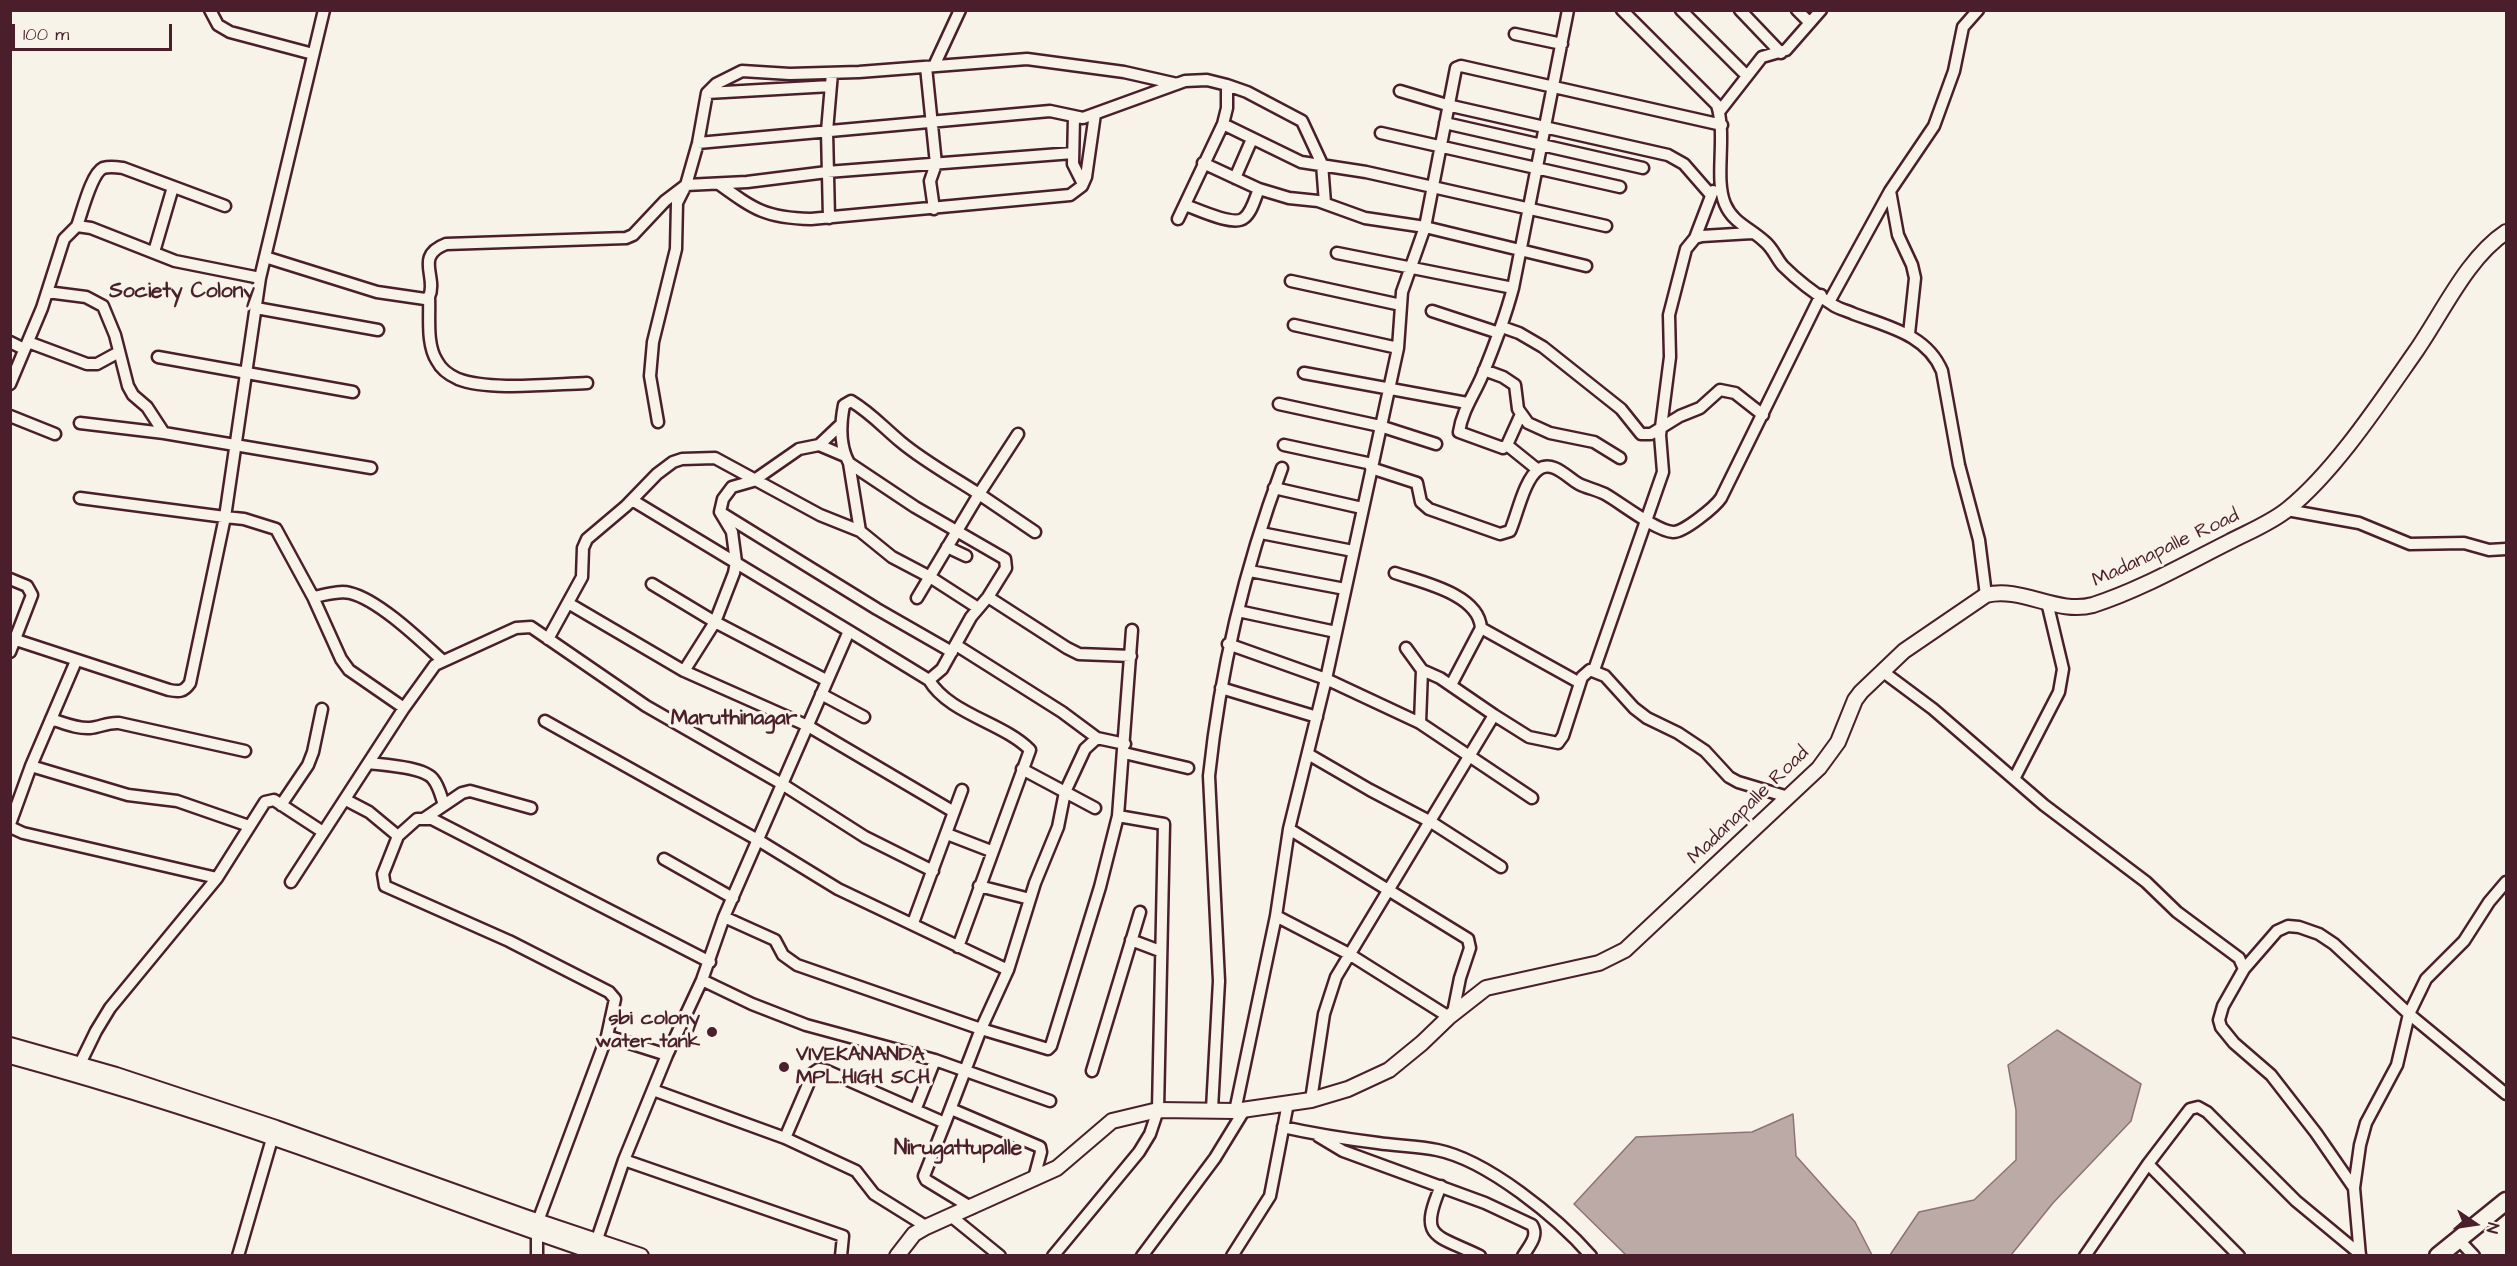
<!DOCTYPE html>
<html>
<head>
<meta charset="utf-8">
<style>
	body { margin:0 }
	#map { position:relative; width:2517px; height:1266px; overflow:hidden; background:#f7f3e8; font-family:"Architects Daughter",sans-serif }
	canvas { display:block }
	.frame { position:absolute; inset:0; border:12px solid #4a1f2b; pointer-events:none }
	.north { position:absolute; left:2445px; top:1194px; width:60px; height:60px; -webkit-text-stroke:4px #f7f3e8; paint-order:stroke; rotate:103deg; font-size:16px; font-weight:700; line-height:24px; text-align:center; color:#4a1f2b }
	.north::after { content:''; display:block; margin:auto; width:21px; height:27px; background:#4a1f2b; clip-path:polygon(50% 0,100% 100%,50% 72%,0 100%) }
	.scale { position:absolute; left:12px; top:24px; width:160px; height:27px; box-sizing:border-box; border:3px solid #4a1f2b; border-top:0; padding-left:8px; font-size:18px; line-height:21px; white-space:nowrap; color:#4a1f2b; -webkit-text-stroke:4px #f7f3e8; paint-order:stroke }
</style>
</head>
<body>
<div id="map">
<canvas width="2517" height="1266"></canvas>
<div class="frame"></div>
<div class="north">N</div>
<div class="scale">100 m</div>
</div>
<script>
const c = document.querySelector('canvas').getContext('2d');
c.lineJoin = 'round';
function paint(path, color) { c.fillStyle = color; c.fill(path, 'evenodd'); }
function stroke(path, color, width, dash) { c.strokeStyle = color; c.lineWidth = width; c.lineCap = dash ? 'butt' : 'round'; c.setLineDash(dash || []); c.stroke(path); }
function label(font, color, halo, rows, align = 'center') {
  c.font = font + ' "Architects Daughter",sans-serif'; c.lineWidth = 6; c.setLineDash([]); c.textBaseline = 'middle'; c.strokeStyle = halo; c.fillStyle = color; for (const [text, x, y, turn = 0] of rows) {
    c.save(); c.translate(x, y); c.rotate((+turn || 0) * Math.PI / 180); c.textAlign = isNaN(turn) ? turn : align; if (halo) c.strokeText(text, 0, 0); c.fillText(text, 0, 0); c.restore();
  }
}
const water = new Path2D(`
	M2057 1030 2141 1084 2131 1121 2053 1203 2011 1255H1890L1919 1212 1974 1200 2016 1160V1110L2008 1065Z
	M1793 1114 1796 1156 1855 1222 1872 1255H1626L1574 1204 1636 1137 1752 1132Z`);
paint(water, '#bcaaa7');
stroke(water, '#8e7275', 1.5);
const minor = new Path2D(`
	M210 10 218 25 230 32 313 54
	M1622 10 1717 105C1727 137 1714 178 1725 204 1733 223 1750 228 1764 241 1773 248 1776 258 1783 266 1797 280 1817 295 1833 305 1839 309 1848 311 1854 314 1889 327 1927 335 1942 371L1959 465 1979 540 1986 595
	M1681 10 1746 75
	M1740 10 1781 53
	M1797 10 1809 22
	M1515 34 1562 44
	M934 66 960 10
	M926 67 936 164 930 181 934 209
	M1400 91 1447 105 1668 155 1684 164 1711 195
	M707 93 831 86
	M1719 112 1762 57 1786 50 1821 10
	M1074 117 1073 164 1083 184
	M1445 123 1643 168
	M1223 124 1301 162 1366 172 1606 226
	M1381 133 1620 187
	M698 143 1050 111 1083 118 1185 81 1207 80 1227 85 1247 92 1302 121 1322 164 1325 203
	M1203 163 1259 189 1289 198 1318 201 1365 218 1425 227 1586 266
	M1235 178 1252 139
	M719 184C755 210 766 218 811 219L1070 195 1082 186 1086 177 1095 114
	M1890 191 1898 235 1912 265 1915 278 1909 334
	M1185 205C1197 209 1234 227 1244 218 1252 212 1255 198 1259 189
	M829 218 827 131 832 73
	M1178 219 1223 124 1227 108V85
	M77 226C82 213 91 174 103 168 110 166 116 167 123 168L225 206
	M1695 238 1713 191
	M154 252 173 187
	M1337 253 1513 288
	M265 257 377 292 425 299 429 297C438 277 414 256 446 244L626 238 633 235 665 201 686 185 747 182 827 172 1073 153
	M1291 281 1401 305
	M47 292 86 297 103 306 115 335 128 386 133 395 147 407 164 433
	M429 297C430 317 426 344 437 361 441 369 449 375 458 379 488 391 553 384 587 383
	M1829 302 1890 191 1934 126 1954 71 1963 27 1978 10
	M256 308 378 330
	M1432 311 1499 333
	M1294 325 1398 348
	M1502 327 1519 333 1543 347 1621 409 1641 434H1651L1680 416 1700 408 1720 390 1735 393 1763 415
	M10 342 24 349
	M28 342 87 364H97L119 352
	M158 357 353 392
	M1484 370 1503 377 1515 385 1518 409 1528 423 1550 433 1594 442 1620 458
	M1304 373 1467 403
	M10 384 42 308 64 239 77 226 91 228 175 261 260 278
	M1279 404 1380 426 1436 444
	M1521 414 1507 445 1503 448 1459 432C1462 411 1474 395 1482 376 1494 347 1505 318 1513 288L1568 10
	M10 416 55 434
	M658 422 650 376 653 342 676 249 677 203 686 185 698 143 707 93 716 84 742 71 790 74 859 72 1027 59 1124 72 1177 84
	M80 423 164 433 371 468
	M1018 434 979 494 1035 532
	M819 445 845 456
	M1284 445 1372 464
	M1507 445 1538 470
	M849 463 915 507 1005 559 1006 568 988 597 971 617 942 669 929 680
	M1371 468 1417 483 1421 502 1429 509 1500 534 1510 531C1517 516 1524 479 1539 469 1553 460 1568 478 1579 484 1587 488 1597 490 1605 494 1621 503 1656 531 1673 532 1683 533 1715 507 1721 498L1821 295
	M1274 488 1362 508
	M80 498 225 517 260 278 324 10
	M632 500 849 631
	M2287 510 2359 523 2410 544 2464 543 2489 550 2506 549
	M723 514 877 609 952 652
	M860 531 849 463C839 445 840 425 844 405L851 401C871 413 883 427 901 442 925 462 953 477 979 494L917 598
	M1261 533 1353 551
	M947 547 966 556
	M1250 571 1345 589
	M1395 573C1421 582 1479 594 1481 628L1451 685
	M10 579 27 586 32 595 10 652
	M652 584 715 622 826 680
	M313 597C325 595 339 590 350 593 379 600 421 641 443 661
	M988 597 1067 648 1079 654 1131 656
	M568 603 684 671 808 726 954 812
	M1238 611 1336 632
	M1481 628 1580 683
	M10 638 169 690C179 692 184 692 190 683L225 517 244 519 276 529 313 597 341 659 349 670 404 708
	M548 639 582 577 583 548 587 539 626 506 657 474 673 462 682 459 715 458 820 515 860 531 892 557 930 577 978 608
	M1228 644 1326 679 1420 723 1422 670 1440 678 1494 715 1336 977 1324 1014 1311 1100
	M956 645 1062 712 1097 738
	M1406 648 1422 670
	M1594 670 1663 472 1660 435 1670 357 1669 315 1686 249 1695 238 1702 236 1752 233
	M684 671 715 622 734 573 736 562 732 532 720 512 723 499 732 487 753 481 799 449 819 445 839 426
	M1882 671 1933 709 2044 805 2146 882 2177 912 2239 958 2244 969 2223 1006 2219 1020 2221 1027 2234 1043 2271 1075 2316 1133 2354 1188
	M1221 688 1317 717
	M821 694 864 717
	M1494 715 1529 737 1558 743 1563 736 1582 677 1590 670 1605 676 1634 708 1647 718 1678 733 1705 751 1729 777 1738 782 1788 797
	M51 719C64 723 77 729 90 728 101 727 108 722 119 723L245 751
	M545 721 758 840 838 889 1008 970
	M1420 723 1532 798
	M1124 753 1188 768
	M1308 754 1370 790 1431 822 1501 867
	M369 763C385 765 424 767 433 779 439 786 441 796 444 805
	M31 766 128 795 177 801 249 826
	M1022 769 1095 808
	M2014 779 2059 692 2063 669 2047 602
	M346 800 369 812 398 836 417 819H432L710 962
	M281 805 308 765 313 752 322 709
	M1118 816 1132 630
	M425 818 462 793 470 791 531 808
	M10 824 31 766 76 661
	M10 827 23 833 217 878
	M1289 829 1468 939 1470 948 1460 978 1453 1013
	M947 834 991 851
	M398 836 383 874 385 886 509 941 609 992 615 999 607 1036 538 1221
	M664 859 733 898
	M291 882 404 708 435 665 505 633 516 628 531 627 646 706 782 784 865 837 933 871
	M979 886 1030 899
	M1276 916 1349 954 1449 1017
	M724 917 775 940 783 955 797 965 981 1029 1048 1049 1051 1046 1100 887 1118 816 1164 824 1158 1110 1150 1134 1139 1152 1053 1256
	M913 923 962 790
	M1131 940 1160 951
	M2244 969 2277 931 2288 926 2299 927 2319 934 2334 944 2409 1014 2506 1094
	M702 980 752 1004 806 1025 935 1060 1050 1101
	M607 1036 667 1055
	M1092 1071 1140 912
	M76 1072 96 1031 110 1008 217 878 265 802 274 800 323 832
	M653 1090 785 1138 856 1171 874 1194 927 1227
	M916 1108 935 1060
	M951 1109 1040 1147 1041 1152 1034 1178
	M1212 1109 1219 981 1209 776C1220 671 1245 567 1282 468
	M1235 1111 1276 916 1289 829 1326 679 1398 348 1402 292 1425 227 1456 68 1461 66 1722 125
	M945 1123 924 1176 926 1180 972 1208
	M1283 1127C1314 1134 1346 1139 1378 1143 1398 1146 1418 1146 1437 1150 1487 1160 1558 1218 1591 1256
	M1318 1136 1343 1151 1485 1203 1532 1225C1539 1236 1529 1246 1523 1256
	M785 1138 813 1073 819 1069 825 1070 945 1123 981 1029 1008 970 1035 883 1058 827 1065 792 1085 749 1097 738 1125 744
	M624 1160 843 1236 841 1256
	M2148 1164 2239 1256
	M1441 1186C1418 1239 1435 1234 1480 1256
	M952 1217 1000 1256
	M2458 1239 2474 1256
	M594 1248 624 1160 667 1055 702 980 724 917 849 631 929 680C949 714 1004 723 1030 750L958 947
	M238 1256 274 1132
	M537 1256V1231
	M1142 1256 1215 1158 1245 1109
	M1232 1256 1270 1196 1288 1103
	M2085 1256 2148 1164 2190 1109 2198 1107 2207 1112 2296 1201 2360 1254
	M2360 1256 2354 1188 2360 1145 2366 1123 2397 1065 2409 1014 2426 979 2464 941 2489 902 2506 882`);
const secondary = new Path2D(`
	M10 1045 116 1075 276 1128 525 1217 641 1256
	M10 1056C123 1087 235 1123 345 1163 432 1194 518 1227 606 1256
	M897 1256 914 1234 926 1227 1057 1168 1112 1121 1158 1110 1235 1111 1311 1100 1348 1089 1389 1070 1422 1043 1449 1017 1486 988 1599 963 1625 950 1819 768 1838 742 1855 700 1861 692 1904 651 1986 595C2022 586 2057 615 2093 605 2140 590 2185 564 2229 542 2248 532 2271 523 2288 509 2335 471 2381 401 2416 351 2443 312 2467 258 2506 232`);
const trunk = new Path2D(`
	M2438 1256 2506 1201`);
stroke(minor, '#4a1f2b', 15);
stroke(secondary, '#4a1f2b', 18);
stroke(trunk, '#4a1f2b', 21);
stroke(minor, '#f7f3e8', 10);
stroke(secondary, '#f7f3e8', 14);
stroke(trunk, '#f7f3e8', 16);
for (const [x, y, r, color] of [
	[712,1032,6,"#4a1f2b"],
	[784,1067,6,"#4a1f2b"]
]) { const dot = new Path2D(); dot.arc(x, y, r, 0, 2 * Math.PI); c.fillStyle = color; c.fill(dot); stroke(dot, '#f7f3e8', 2); }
label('20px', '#4a1f2b', '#f7f3e8', [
	["Madanapalle Road",2166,549,-25],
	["Madanapalle Road",1749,806,-44]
]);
label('bold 20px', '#4a1f2b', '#f7f3e8', [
	["sbi colony",700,1020],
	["water tank",700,1043],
	["VIVEKANANDA",796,1056,"left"],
	["MPL.HIGH SCH",796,1079,"left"]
], 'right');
label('bold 21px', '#4a1f2b', '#f7f3e8', [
	["Society Colony",182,293],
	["Maruthinagar",734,720],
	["Nirugattupalle",958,1150]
]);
</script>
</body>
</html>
